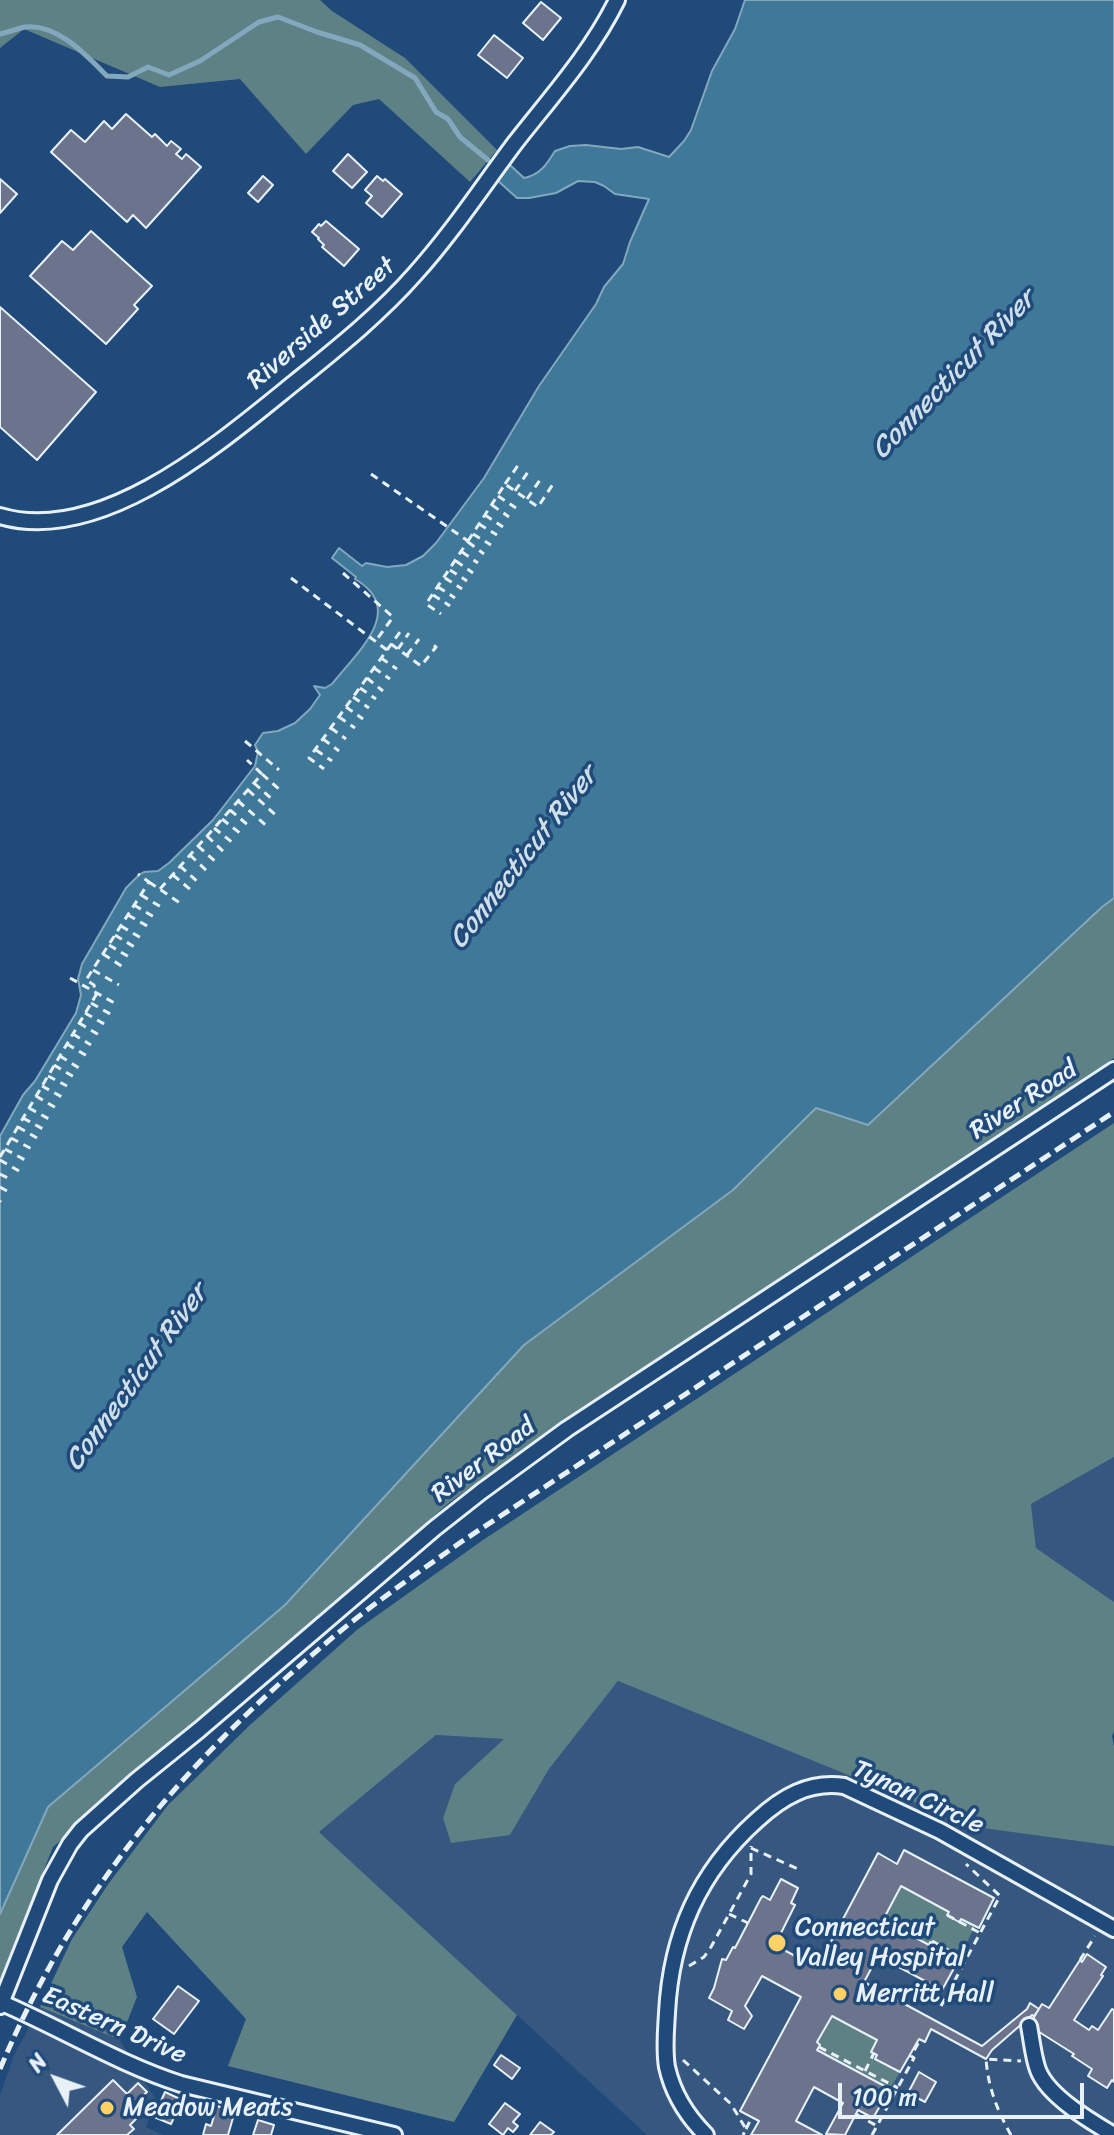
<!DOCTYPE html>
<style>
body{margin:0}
#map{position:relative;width:1114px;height:2135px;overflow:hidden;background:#1f4a7a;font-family:Sriracha,sans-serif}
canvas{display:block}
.north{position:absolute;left:16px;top:2039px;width:80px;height:80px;-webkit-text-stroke:6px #1f4a7a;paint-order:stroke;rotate:311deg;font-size:22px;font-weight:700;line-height:32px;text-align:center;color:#e8f1f8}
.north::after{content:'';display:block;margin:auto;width:28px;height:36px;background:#e8f1f8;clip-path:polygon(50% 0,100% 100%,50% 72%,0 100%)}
.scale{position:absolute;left:838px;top:2083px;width:246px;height:36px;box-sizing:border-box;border:4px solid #e8f1f8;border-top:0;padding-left:10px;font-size:24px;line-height:28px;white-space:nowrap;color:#e8f1f8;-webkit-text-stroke:6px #1f4a7a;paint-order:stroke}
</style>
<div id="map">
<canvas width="1114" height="2135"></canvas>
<div class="north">N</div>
<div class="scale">100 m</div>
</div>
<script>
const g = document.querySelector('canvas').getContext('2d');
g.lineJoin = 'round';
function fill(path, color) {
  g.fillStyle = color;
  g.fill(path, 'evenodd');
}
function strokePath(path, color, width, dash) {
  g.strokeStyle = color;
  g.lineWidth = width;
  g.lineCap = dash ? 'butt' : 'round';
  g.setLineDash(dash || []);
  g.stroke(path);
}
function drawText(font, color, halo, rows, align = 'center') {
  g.font = font + ' Sriracha,sans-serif';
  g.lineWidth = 7;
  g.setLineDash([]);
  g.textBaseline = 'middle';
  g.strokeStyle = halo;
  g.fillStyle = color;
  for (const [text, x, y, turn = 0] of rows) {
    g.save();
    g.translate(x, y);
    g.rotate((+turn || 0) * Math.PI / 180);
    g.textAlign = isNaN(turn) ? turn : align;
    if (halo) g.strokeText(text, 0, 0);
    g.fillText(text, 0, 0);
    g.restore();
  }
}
fill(new Path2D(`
 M1114,1457v145l-78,-54 -5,-44z
 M618,1681l357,146 139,19v289h-467l-328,-303 117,-97 69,4 -50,45 55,51 39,-66z
 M40,2007l80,33 36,60 -10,27 17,8h-163v-40l14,-40z`), '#36577f');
fill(new Path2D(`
 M0,0h320l12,11 73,47 92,92 -27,32 -91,-83 -26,6 -47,49 -66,-75 -80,8 -136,-58 -24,19z
 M1114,898v160l-526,346 -138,98 -397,345 -53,133v-66l48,-107 237,-202 239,-260 209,-155 83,-82z
 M1114,1123v334l-83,47 5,44 78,54v129l-2,5 2,10v100l-139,-19 -357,-146 -69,88 -39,66 -59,8 -8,-25 12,-34 49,-45 -68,-4 -117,97 198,183 -63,107 -226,-56 18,-47 -99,-107 -25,35 15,50 -17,43 -80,-33 32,-68 37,-56 59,-78 82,-80 108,-96 125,-89z
 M901,1886l48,26 10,10 2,-3 14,7 -17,35 -17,-10 1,-3 -11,-6 -2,3 -46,-25z
 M832,2016l45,24 -6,11 6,4 -1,4 24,13 -10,17 -73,-39 3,-5 -3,-3z`), '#5e8186');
const water = new Path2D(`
 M745,0h369v898l-12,9 -234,218 -52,-17 -83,82 -209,155 -239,260 -237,202 -48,107v-778l23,-41 12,-14 41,-68 5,-18 -3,-16 4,-15 44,-76 13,-13 5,-3 14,-1 11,-8 44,-43 42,-54 3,-14 -3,-7 8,-12 15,-2 17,-8 15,-14 10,-14 -6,-9 11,2 7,-4c24,-31 76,-74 23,-105l1,-2 -24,-19 7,-10 23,18 4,-3 21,4 19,-2 17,-9 13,-13 48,-65 55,-92 57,-82 8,-17 19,-23 7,-22 19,-43 -34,-5 -11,-8 -9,-4 -17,-1 -22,12 -27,5h-12l-20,-18 13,-15 14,13c16,-3 23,-14 31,-27l15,-5 16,-1 35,4 17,-2 31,10 15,-16 7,-11 21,-59 23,-42z`);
fill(water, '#3f7898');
strokePath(water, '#83a8be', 2);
strokePath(new Path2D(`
 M0,34c8,-2 17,-5 25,-7 32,-4 62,29 82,49l21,1 20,-10 21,8 31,-14 59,-39 19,-5 39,15 43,13 55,33 21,34 12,7 12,18 28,23`), '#83a8be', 5);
const building = new Path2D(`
 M541,2l20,16 -18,22 -20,-17z
 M494,35l29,23 -16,20 -29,-23z
 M126,114l26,23 3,-3 12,12 4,-5 10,8 -5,5 6,5 4,-5 15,13 -55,61 -13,-13 -6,7 -76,-70 20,-22 14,12 19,-21 8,8z
 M348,154l19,18 -15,16 -19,-17z
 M263,176l10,9 -15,17 -10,-9z
 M377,176l6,5 2,-2 17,15 -20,23 -16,-14 6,-7 -7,-6z
 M0,179l17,15 -17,19z
 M326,221l33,28 -15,17 -22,-19 2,-2 -6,-6 1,-1 -7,-6 7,-8 2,2z
 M91,231l61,55 -18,19 4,4 -32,35 -76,-68 32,-35 11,9z
 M0,307l96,85 -59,68 -37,-33z
 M904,1850l90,48 -15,30 -18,-9 -2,3 -12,-7 2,-3 -48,-26 -18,34 46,25 1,-3 12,6 -1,3 17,10 -16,29 -64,-34 -14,26 118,64 45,-37 3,-6 9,6 -5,7 -2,-1 -40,35 -6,9 -55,-30 -6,13 -6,-3 -19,33 -25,-13 2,-4 -6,-3 6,-12 -45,-24 -15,26 3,3 -3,5 73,39 -17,29 -15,-8 -13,25 -19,-1 17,-31 -29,-16 -18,34 26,14h-71l8,-14 -19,-10 61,-114 -39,-21 -17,30 7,10 -8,13 -16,-9 4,-9 -23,-13 5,-10 8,-29 4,1 7,-13 2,1 26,-50 2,-2 7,4 11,-21 17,9 -7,15 4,2 -20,40 42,23 61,-115 19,11z
 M1087,1954l19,13 -5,8 2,1 -29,44 15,10 3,-4 6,4 14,-21 2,1v72l-2,-2 -5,8 -19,-12 4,-7 -20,-13 2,-2 -38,-24 2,-4 -7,-4 11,-18 7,4 31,-48 2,2z
 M178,1986l21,15 -25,33 -21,-15z
 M501,2055l19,13 -8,11 -18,-14z
 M919,2072l17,10 -11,20 -17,-9z
 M113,2080l14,14 11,-11 9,9 -6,5 9,8 -20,20 4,4 -7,6h-70z
 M165,2092l17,8 -11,24 -17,-7z
 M505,2103l15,11 -7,8 5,4 -5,6 -5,-4 -5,7 -14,-11z
 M217,2106l18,5 -7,24h-25l3,-11 5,2z
 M258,2120l16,5 -3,10h-18z
 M540,2122l14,10 -3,3h-21z`);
fill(building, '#6b748c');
strokePath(building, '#e8f1f8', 2);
const minor = new Path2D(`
 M0,516c101,30 221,-74 294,-133 42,-34 85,-68 121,-109 37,-41 67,-87 100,-131 36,-46 76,-90 102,-143
 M2,2003c60,26 117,61 179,81l213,51
 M0,2006l50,-126 20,-36 11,-14 56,-50 62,-50 236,-202 47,-37 85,-62 547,-359
 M1029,2026c3,15 4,30 9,44 10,26 52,51 76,65
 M706,2135c-19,-19 -33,-41 -39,-68 -3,-18 -1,-36 0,-54 4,-78 32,-141 90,-193 25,-23 52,-39 87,-34l96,45 174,98`);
strokePath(minor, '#e8f1f8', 20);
strokePath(new Path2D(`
 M371,474l97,67 -42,63 15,10
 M505,484l14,-20
 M515,491l15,-22
 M498,496l18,12
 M527,499l15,-22
 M492,505l17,12
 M485,515l18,12
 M479,524l18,11
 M473,534l18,11
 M468,541l37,-57 33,23 15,-23
 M468,542l16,12
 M462,552l16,11
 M456,561l17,12
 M450,570l17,11
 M343,573l50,44 -18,25
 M291,578l96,72 -78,108 15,11
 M445,578l17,11
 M438,587l17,11
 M433,595l17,11
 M391,644l30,22 15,-19 -6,-4
 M398,649l11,-16
 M387,650l13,-18
 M407,655l12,-16
 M381,658l16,11
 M374,668l16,11
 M367,678l16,13
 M360,688l16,11
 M353,697l16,11
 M346,707l17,12
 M339,717l16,11
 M331,728l15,11
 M323,739l16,12
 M245,741l34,29
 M316,750l16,11
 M262,774l17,15
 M254,783l19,17
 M248,790l31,28
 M238,801l31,27
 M230,810l19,16
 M222,819l19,15
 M214,828l19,15
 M207,836l18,17
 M198,846l19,17
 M190,855l18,17
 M180,866l19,17
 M173,875l19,16
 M149,882l31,21
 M160,889l102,-115 -15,-14
 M141,895l20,12
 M134,905l20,12
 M128,915l21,12
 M121,926l20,12
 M115,935l21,13
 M109,945l20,12
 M103,954l20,13
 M93,970l26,15
 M70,978l48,27
 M91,1003l21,12
 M85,1013l21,12
 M79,1023l20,12
 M73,1034l18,11
 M67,1044l20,12
 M60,1056l19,12
 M54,1065l20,12
 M48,1076l19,10
 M42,1086l20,11
 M36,1096l20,12
 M29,1108l20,11
 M23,1118l20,11
 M18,1127l19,11
 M11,1138l21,11
 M5,1149l20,11
 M0,1157l96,-162 -2,-10 -8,-5 63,-98 -11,-8
 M0,1160l19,11
 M0,1174l12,6
 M0,1187l7,4
 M0,1201l1,1
 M751,1848l49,22
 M729,1914l19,9
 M947,1915l33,18
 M932,1941l34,19
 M1080,1960l15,-24
 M689,1966l15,-9 7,-10 40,-73v-28
 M941,2006l59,-110 -34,-32
 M819,2047l79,41
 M683,2060l48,44 15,25 -3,6
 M865,2071l9,-18
 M856,2114l21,12
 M746,2129l6,-12
 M872,2135l42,-77 -3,-2 9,-16
 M1011,2135c-14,-25 -23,-48 -25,-76l35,2`), '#e8f1f8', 3, [8, 6]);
strokePath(minor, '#1f4a7a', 14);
strokePath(new Path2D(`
 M0,2069c74,-176 180,-303 325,-425 43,-37 90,-69 136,-102l653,-430`), '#e8f1f8', 5, [12, 6]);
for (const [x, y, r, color] of [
 [777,1943,10,"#ffd166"],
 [840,1994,8,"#ffd166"],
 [107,2108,8,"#ffd166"]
]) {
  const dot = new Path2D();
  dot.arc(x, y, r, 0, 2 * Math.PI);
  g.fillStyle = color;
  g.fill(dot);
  strokePath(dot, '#1f4a7a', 3);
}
drawText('26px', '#e8f1f8', '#1f4a7a', [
 ["Riverside Street",322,324,-41],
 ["River Road",1024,1101,-33],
 ["River Road",484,1461,-37],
 ["Tynan Circle",918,1798,25],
 ["Eastern Drive",114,2026,24]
]);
drawText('26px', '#e8f1f8', '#1f4a7a', [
 ["Connecticut",795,1928],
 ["Valley Hospital",795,1958],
 ["Merritt Hall",856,1994],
 ["Meadow Meats",123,2108]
], 'left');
drawText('italic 28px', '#cfdfea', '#1f4a7a', [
 ["Connecticut River",954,375,-46],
 ["Connecticut River",524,858,-52],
 ["Connecticut River",137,1378,-54]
]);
</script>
